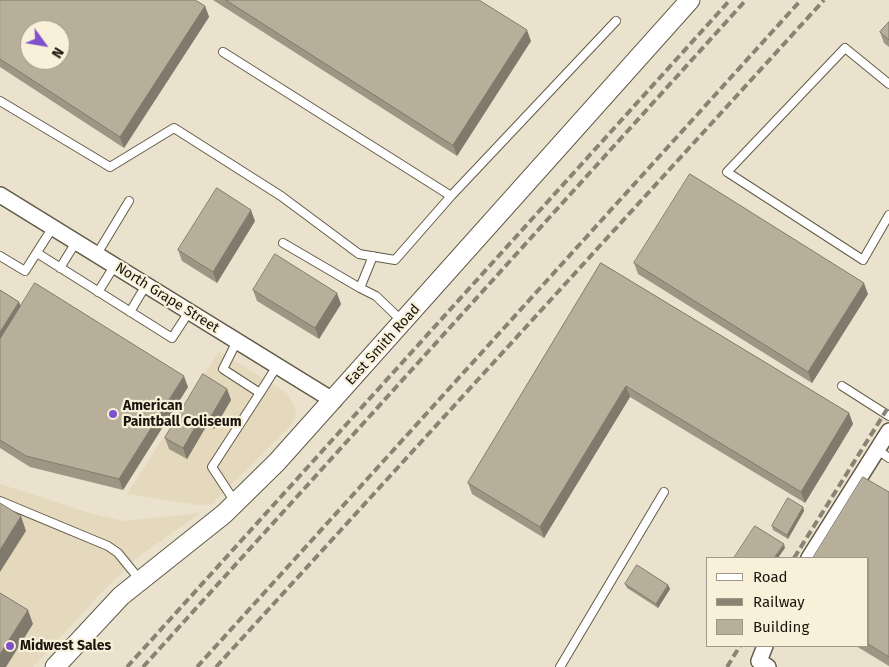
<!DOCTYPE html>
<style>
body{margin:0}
#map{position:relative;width:889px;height:667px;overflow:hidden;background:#ebe2cd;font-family:"Fira Sans",sans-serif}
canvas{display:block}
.legend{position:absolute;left:706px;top:557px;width:162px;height:90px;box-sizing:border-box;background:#f9f0da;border:1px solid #9f9888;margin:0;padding:6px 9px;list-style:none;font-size:15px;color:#18150d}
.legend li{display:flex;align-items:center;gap:10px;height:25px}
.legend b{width:25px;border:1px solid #9f9888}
.north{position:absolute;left:20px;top:20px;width:50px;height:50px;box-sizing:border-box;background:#f9f0da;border:1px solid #9f9888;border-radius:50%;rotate:122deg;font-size:14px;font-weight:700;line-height:20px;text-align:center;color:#18150d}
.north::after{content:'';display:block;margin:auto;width:18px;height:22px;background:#7f52cb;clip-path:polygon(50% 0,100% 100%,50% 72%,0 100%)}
</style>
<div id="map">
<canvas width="889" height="667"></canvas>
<ul class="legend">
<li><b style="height:6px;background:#fff"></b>Road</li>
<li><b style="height:6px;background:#898374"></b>Railway</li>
<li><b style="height:14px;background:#b8af9b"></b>Building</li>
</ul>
<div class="north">N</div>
</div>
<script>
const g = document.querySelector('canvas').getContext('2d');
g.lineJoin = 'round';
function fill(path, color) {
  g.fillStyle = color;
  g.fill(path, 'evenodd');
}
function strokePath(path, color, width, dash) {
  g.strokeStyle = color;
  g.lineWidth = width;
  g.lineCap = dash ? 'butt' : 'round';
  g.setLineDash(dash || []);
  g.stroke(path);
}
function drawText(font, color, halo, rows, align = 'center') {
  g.font = font + ' "Fira Sans",sans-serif';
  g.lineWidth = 4.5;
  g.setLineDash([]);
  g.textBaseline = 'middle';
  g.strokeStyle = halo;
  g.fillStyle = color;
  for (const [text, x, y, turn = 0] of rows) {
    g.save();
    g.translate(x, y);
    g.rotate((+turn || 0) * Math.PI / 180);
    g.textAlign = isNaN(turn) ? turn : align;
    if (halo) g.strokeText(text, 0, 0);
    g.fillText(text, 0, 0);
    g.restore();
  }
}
fill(new Path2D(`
 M219,351l69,43 7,14 1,7 -4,9 -80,80 -14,1 -71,-11z
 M0,484l93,30 32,7 76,-8 -62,43 -39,38 -67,73h-33z`), '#e5d9bd');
const service = new Path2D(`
 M889,84l-44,-36 -118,124 136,88 26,-45
 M0,101l110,66 64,-39 107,68 78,58 36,6 56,-64 -228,-144
 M451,196l165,-175
 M283,243l77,45
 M37,253l135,85 17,-26
 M97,254l32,-53
 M0,256l25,15 28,-44
 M373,256l-13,32 16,8 27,26
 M60,268l16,-26
 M98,292l17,-27
 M130,312l16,-27
 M237,341l-14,28 37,24 17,-27
 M842,386l47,30
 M878,450l11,8
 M0,501l108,45 10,7 22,27
 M235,502l-23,-35 48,-74
 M560,667l104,-175`);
const minor = new Path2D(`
 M0,195l334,206
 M809,558l80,-127
 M765,646l-6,15 9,6`);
const tertiary = new Path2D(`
 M55,667l66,-71 103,-82 53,-52 413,-462`);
strokePath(service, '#635b49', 10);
strokePath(minor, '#635b49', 18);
strokePath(tertiary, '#635b49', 21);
strokePath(service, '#fff', 8);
strokePath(minor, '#fff', 15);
strokePath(tertiary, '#fff', 19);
strokePath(new Path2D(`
 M794,558l95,-152
 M127,667l603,-667
 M143,667l603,-667
 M197,667l604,-667
 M216,667l608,-667
 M727,667l13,-21`), '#898374', 4, [8, 4]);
fill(new Path2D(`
 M0,0l205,6 4,11 -85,131 -124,-81z
 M213,0h266l52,41 -74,115z
 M889,22v25l-5,-4 -4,-11z
 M255,221l-38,62 -35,-22 -4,-11z
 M601,263l248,150 4,11 -48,79 -175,-106 -86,141 -72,-44 -4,-11z
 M634,263l234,31 -56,89 -174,-109z
 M0,290l19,12 1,4 168,81 -65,103 -93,-23 -30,-19z
 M253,290l88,14 -22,35 -62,-38z
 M227,389l4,11 -17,29 -7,-4 -20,34 -18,-10 -4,-11z
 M889,492v174l-33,-20h12v-88z
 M803,507l1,4 -16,28 -15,-9 -1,-4z
 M625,584l43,1 2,4 -12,19 -31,-20z`), '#9e9685');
fill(new Path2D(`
 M205,6l4,11 -85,131 -4,-11z
 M527,30l4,11 -74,115 -4,-11z
 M251,210l4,11 -38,62 -4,-11z
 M864,283l4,11 -56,89 -4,-11z
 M337,293l4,11 -22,35 -4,-11z
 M19,302l4,11 -23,36v-17z
 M184,376l4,11 -65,103 -4,-11z
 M626,386l4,11 -86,141 -4,-11z
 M227,389l4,11 -17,29 -4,-11z
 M849,413l4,11 -48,79 -4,-11z
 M203,414l4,11 -20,34 -4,-11z
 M803,507l1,4 -16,28 -1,-4z
 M21,516l5,15 -26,41v-22z
 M784,544l1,4 -7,10h-4z
 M668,585l2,4 -12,19 -2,-4z
 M28,610l5,14 -27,43h-6v-13z`), '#817a6c');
const building = new Path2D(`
 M0,0h195l10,6 -85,131 -120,-78zM30,30h30v30h-30z
 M226,0h253l48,30 -74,115z
 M889,22v18l-9,-8z
 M690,174l174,109 -56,89 -174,-109z
 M217,188l34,22 -38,62 -35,-22z
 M275,254l62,39 -22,35 -62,-38z
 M601,263l248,150 -48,79 -175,-106 -86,141 -72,-44z
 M35,283l149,93 -65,103 -93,-23 -26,-16v-101z
 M0,290l19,12 -19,30z
 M203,374l24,15 -17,29 -7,-4 -20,34 -18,-10z
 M863,477l26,15v165l-21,-13v-86h-55z
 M788,498l15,9 -16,28 -15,-9z
 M0,503l21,13 -21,34z
 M755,526l29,18 -10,14h-40z
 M637,565l31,20 -12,19 -31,-20z
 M0,593l28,17 -28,44z`);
fill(building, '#b8af9b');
strokePath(building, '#817a6c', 1);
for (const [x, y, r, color] of [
 [113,414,5,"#7f52cb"],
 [10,646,5,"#7f52cb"]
]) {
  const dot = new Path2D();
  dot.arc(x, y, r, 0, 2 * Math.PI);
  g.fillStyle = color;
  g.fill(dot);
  strokePath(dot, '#f9f0da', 2);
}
drawText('14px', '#18150d', '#f9f0da', [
 ["North Grape Street",167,298,32],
 ["East Smith Road",383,345,-48]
]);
drawText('bold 14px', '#18150d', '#f9f0da', [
 ["American",123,406],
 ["Paintball Coliseum",123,422],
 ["Midwest Sales",20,646]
], 'left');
</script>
